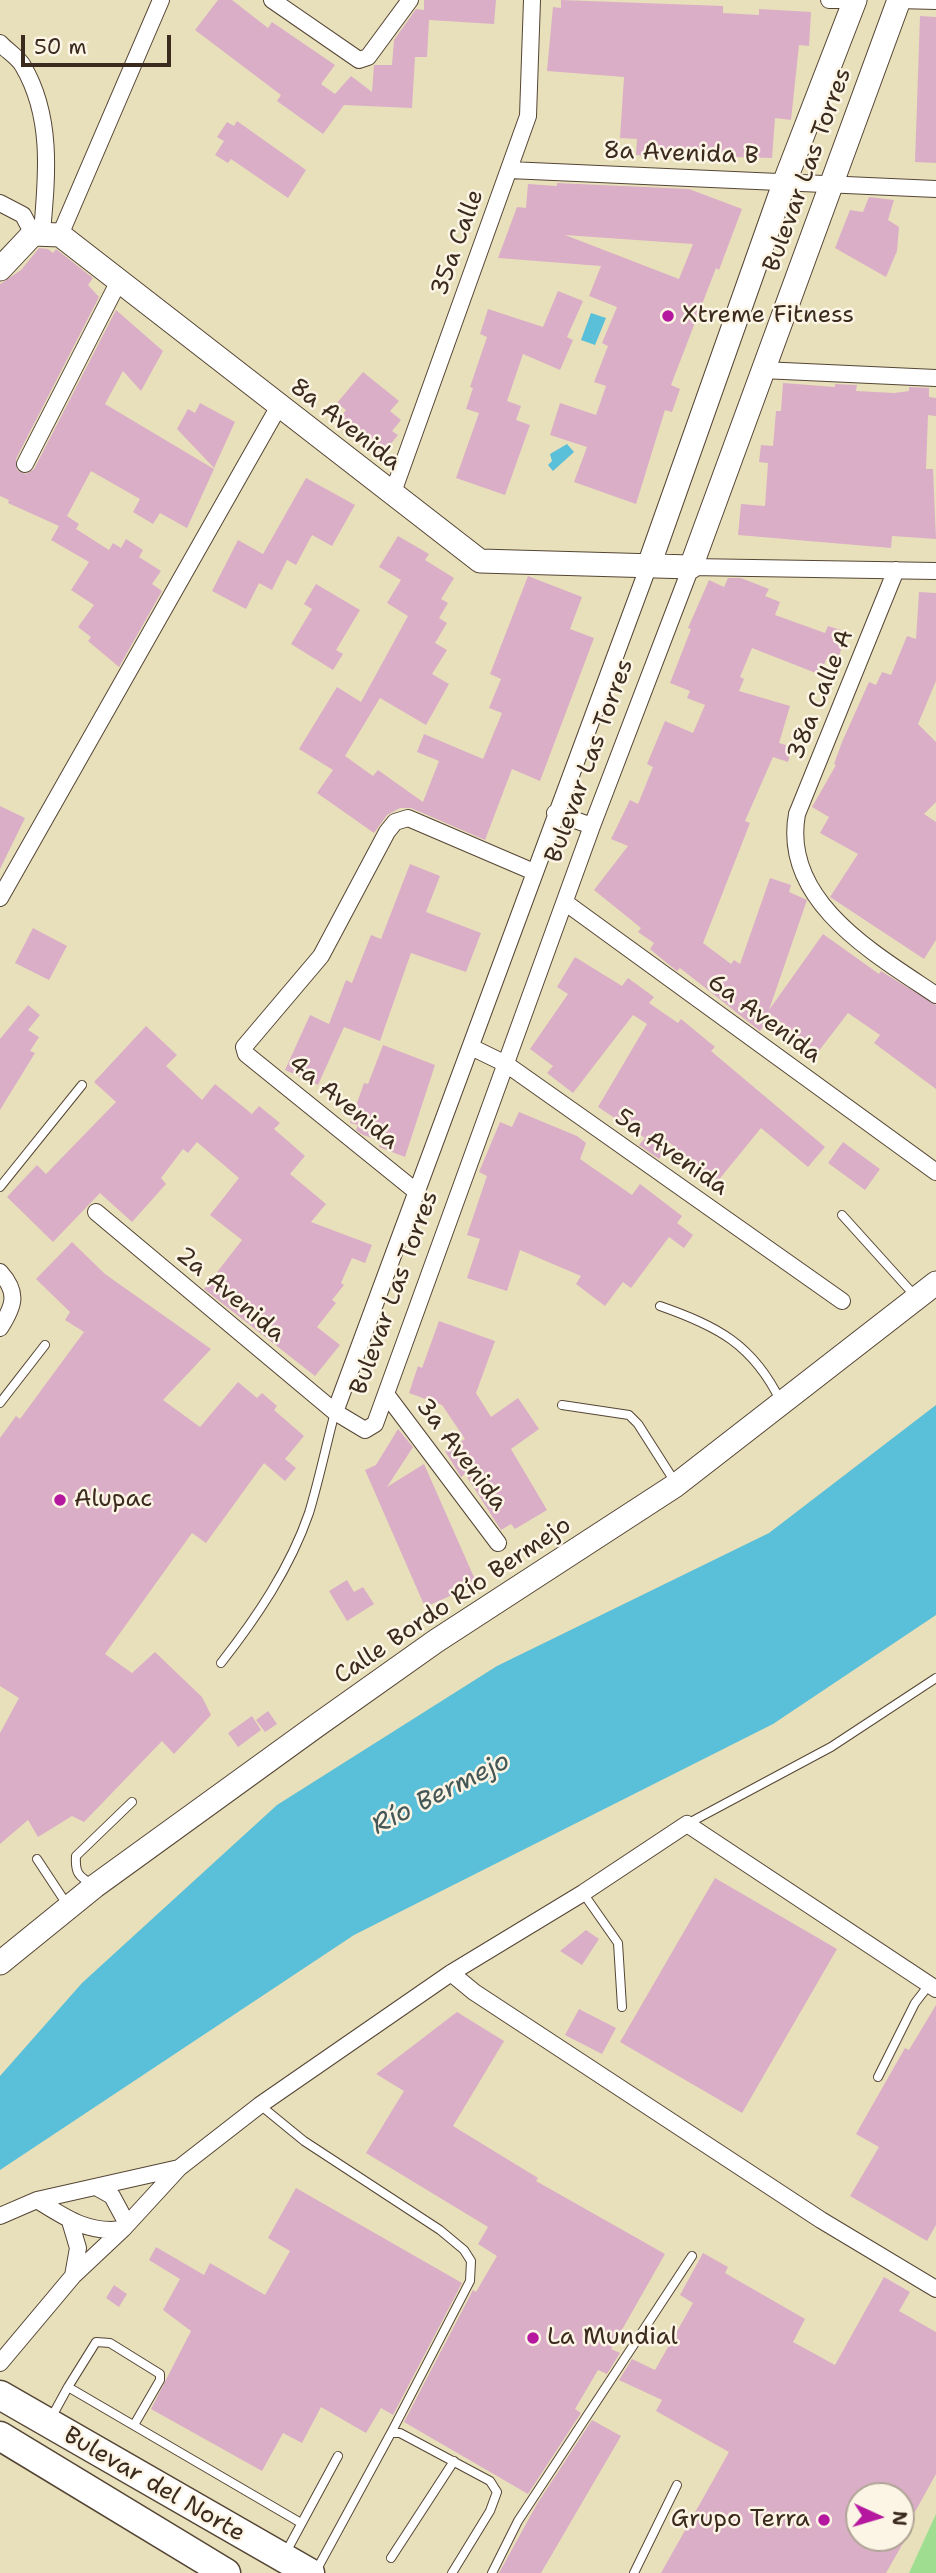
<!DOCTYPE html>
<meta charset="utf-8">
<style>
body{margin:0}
#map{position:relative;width:936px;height:2573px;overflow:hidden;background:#e8e0ba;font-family:"Shantell Sans",sans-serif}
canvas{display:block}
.north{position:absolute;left:845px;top:2482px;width:70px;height:70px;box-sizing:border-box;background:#fcf5e5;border:2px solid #afa495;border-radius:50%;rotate:94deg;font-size:19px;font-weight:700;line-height:28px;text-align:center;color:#3b2a1e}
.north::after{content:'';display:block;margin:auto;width:24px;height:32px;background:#b5179e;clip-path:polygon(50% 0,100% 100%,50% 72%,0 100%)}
.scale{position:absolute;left:21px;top:35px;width:150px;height:32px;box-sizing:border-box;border:4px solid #3b2a1e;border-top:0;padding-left:9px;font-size:21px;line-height:24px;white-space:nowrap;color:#3b2a1e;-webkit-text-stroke:5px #fcf5e5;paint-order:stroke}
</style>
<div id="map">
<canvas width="936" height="2573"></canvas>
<div class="north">N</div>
<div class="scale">50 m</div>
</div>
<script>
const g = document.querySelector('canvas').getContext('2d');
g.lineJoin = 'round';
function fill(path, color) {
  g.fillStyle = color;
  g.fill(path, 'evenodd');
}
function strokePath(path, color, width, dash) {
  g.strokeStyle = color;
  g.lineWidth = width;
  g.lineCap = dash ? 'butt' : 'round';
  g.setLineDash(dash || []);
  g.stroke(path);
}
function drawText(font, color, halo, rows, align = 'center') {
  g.font = font + ' "Shantell Sans",sans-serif';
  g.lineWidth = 5;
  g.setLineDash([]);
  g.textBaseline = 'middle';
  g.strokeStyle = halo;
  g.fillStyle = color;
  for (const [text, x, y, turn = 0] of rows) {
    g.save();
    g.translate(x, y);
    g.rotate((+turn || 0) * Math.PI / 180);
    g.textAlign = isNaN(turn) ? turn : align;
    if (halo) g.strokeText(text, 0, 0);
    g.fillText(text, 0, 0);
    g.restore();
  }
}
fill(new Path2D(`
 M936,2514v59h-27z`), '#9fdd91');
fill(new Path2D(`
 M591,313l15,5 -11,27 -14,-5z
 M567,444l7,8 -21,19 -5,-6 4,-4 -2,-7z
 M936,1405v210l-163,109 -419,211 -354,235v-94l82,-93 195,-178 220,-139 272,-133z`), '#5abfd8');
fill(new Path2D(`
 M218,0h14l36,28 4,-6 63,43 -14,19 14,10 16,-18 21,16 2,-27h18l2,-25 22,-31 8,1v-10h72l-2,24 -65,-4 -2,37h-12l-3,51 -68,-3 -21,29 -46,-33 4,-6 -86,-65z
 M561,0l162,6v7l36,2v-6l52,3 -2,34 -10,-1 -8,75 -16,-2 -3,40 -76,-2v3l-60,-4 1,-16 -17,-1 4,-61 -77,-6 6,-64 8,1z
 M920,16l16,1v146l-21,-1z
 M237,121l69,49 -18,28 -57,-39 -3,4 -13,-8 9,-14 -7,-4 10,-15 7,4z
 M557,183l132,6 53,20 -23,61 -3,-2 -45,117 9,4 -8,23 -7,-2 -29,94 -62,-22 13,-35 -37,-12 10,-32 36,12 10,-29 -12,-4 14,-36 -6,-3 15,-36 -28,-11 12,-30 -103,-8 19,-51 9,1 2,-24 29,2zM565,235l128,9 -14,35z
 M869,197l25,3 -6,20 11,7 -2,24 -11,26 -51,-29 15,-38 13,2z
 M39,248l9,1 5,4 3,-4 37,29 -5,7 11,12 -83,162 1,11 9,4 8,-5 82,-159 47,41 -22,40 -18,-20 -18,33 109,65 -27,59 -27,-15 -7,11 -20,-12 7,-13 -49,-28 -24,45 12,8 -3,5 33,21 4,-7 8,5 5,-9 17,11 -4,7 22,14 -9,13 10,7 -43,76 -31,-26 3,-4 -13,-10 16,-22 -23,-15 18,-28 -38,-22 8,-14 -51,-23 1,-3 -9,-4v-212l21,-14z
 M558,291l25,10 -16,36 6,3 -13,30 -37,-16 -16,47 14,5 -5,14 14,5 -25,70 -49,-17 23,-65 -13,-4 7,-21 -3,-1 17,-50 -7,-3 8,-25 55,18z
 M363,372l36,29 -9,10 11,9 -9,11 6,4 -17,21 -44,-35 9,-11 -9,-7z
 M783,383l52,4v-3l22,1 -1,6 38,2 15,-2v-4l20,1v9l7,1v18l-8,-1 -2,54h7l3,70 -44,-3 -1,12 -153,-13 3,-31 24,2 3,-43 -9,-1 2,-17 12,1 3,-35h5z
 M200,403l35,19 -21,46 -37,-39 11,-20 7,4z
 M306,478l49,27 -23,41 -20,-11 -16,30 -9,-5 -15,30 -13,-7 -13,26 -34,-18 26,-51 25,14z
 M398,536l31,18 -4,6 29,18 -13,21 7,4 -9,15 8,5 -12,20 12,7 -15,24 17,10 -23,41 -46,-27 -35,58 28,20 5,-6 45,32 16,-41 -22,-9 7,-18 59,25 19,-46 -13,-5 12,-29 -11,-5 38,-98 54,21 -12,32 24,9 -54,143 -28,-12 -27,71 -74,-32h-11l-13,7 -13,18 -57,-40 16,-23 -34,-21 38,-62 24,15 47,-86 -21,-13 14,-23 -22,-13z
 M728,578h13l28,11 -4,7 15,6 -5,13 50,18 3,-7 19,6 -10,30 -11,-3 -5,16 -69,-27 -12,29 4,2 -5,12 51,15 -11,37 13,4 -4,15 -15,-5 -28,64 5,2 -47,120 28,21 3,-4 6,4 30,-86 21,7 -2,7 18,8 -38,110 54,-76 56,40 2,-3 55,34v84l-62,-46 6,-8 -32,-22 -30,39 -46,-37 -12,16 -80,-63 -3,3 -15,-12 -12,-10 4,-6 -16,-11 3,-4 -47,-38 34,-44 -17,-7 19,-39 8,4 15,-37 -6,-3 18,-43 28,12 12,-28 -18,-7 3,-7 -20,-8 21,-54 -3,-1 21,-48 15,7z
 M316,584l44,26 -24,40 7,4 -10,16 -42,-26 21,-35 -8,-5z
 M919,592l17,1v88l-18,43 18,18v60l-12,12 12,8v118l-12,19 -94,-62 28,-43 -38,-21 9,-16 -17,-10 24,-42 -2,-1 8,-22 27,-60 7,3 6,-13 9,3 16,-39 9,3z
 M0,806l25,12 -25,51z
 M410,864l30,12 -14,36 55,21 -15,39 -55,-19 -31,88 -36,-14 -26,58 -33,-15 25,-55 19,9 17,-44 6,3 19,-48 10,4z
 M33,928l34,18 -18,34 -34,-17z
 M575,957l47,29 6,-8 26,19 -5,6 29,20 3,-4 34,28 -4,4 114,96 -17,20 -47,-39 -44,54 -47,-39 -11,16 -20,-14 6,-7 -47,-31 49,-83 -14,-9 -60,78 -26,-20 6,-7 -23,-17 38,-55 -11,-7z
 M28,1005l12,10 -12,15 11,7 -9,14 5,2 -35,57v-71z
 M146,1026l31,29 -11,11 36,34 13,-16 37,30 7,-8 21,17 -6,6 31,27 -15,18 36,30 -15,18 61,23 -7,18 -13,-5 -11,25 3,2 -12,15 4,3 -19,24 23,18 -25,31 -111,-87 38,-49 -32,-25 29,-37 -42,-36 -9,11 -5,-4 -22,29 5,6 -34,38 -32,-29 -47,49 -46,-45 30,-32 9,9 70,-72 -22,-20z
 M383,1045l52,20 -30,92 -26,-10 2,-6 -18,-6 -7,-5 2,-5 -8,-2 14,-40 4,1z
 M519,1112l58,24 9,7 -6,16 52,36 8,-11 42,32 -5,7 16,12 -9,13 -15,-11 -38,51 -8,-6 -18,24 -29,-22 5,-8 -61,-26 -13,41 -40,-13 13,-39 -13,-4 20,-59 -8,-4 21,-50 12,5z
 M843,1142l37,27 -15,21 -37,-27z
 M72,1242l33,32 106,75 -48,51 37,27 38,-45 19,16 5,-5 15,13 -3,4 30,26 -19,23 11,9 -11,13 -21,-18 -58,80 -14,-10 -87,121 27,19 23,-21 47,45 9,18 -37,39 -12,-13 -78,81 -12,-6 -34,21 -10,-17 -28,24v-111l19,-35 -19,-12v-248l16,-22 4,3 64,-87 -19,-12 5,-8 -34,-33z
 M439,1321l56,20 -19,52 15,24 27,-19 21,31 -28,20 36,61 -32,19 -4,-5 -10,6 -36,-56 -4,3 -16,-26 20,-12 -23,-34 -33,-12 9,-27 4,2z
 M398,1429l15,18 -26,40 37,-23 53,120 -52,23 -60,-137 11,-5z
 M347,1580l7,12 9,-5 11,17 -27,17 -18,-30z
 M268,1711l9,13 -12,8 -9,-12z
 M252,1716l9,14 -23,17 -10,-14z
 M715,1878l122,71 -95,164 -122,-71z
 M586,1930l13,9 -17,26 -22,-14z
 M936,2005v220l-9,16 -77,-45 29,-49 -23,-13 49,-86 4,2z
 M579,2009l37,19 -14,26 -37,-19z
 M457,2012l47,29 -51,85 85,52 -2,3 129,73 -54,95 9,4 -13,21 -9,-4 -23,39 6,4 -53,81 -124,-72 69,-132 3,2 21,-36 -19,-12 10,-17 -122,-74 38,-62 -28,-17z
 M296,2188l166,95 -69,132 -12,-7 -15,25 -45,-26 -19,36 -19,-10 -21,38 -111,-62 40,-78 -28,-21 17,-31 -31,-19 7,-13 48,28 6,-12 55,32 25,-44 -22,-13z
 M703,2253l25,14 -3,6 80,46 -12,23 42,23 49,-88 26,15 -11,19 37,21v142l-35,63v-41h-42v42h47l-20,35h-225l68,-121 -73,-41 6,-11 -43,-20 13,-21 23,11 38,-67 -13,-8z
 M114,2285l13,9 -8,13 -13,-9z
 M592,2420l29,16 -80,137h-42l38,-69z`), '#daaec7');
const lane = new Path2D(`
 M0,1187l82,-102
 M842,1215l74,82
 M660,1306c57,20 93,38 121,96
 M0,1403l45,-58
 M562,1405l67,10 9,9 37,58
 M221,1663c36,-46 69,-95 88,-150 10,-33 17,-67 26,-101
 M687,1824l144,-77 105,-69
 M37,1859l31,47
 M93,1884c-15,-7 -18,-12 -17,-28l56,-54
 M583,1893l35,50 4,64
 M878,2077l37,-74 14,-18
 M260,2105l44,36 136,89 24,20 7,11 -1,20 -79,152
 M50,2420l18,-33
 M134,2425l26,-45v-6l-50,-31 -14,-1 -28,45 233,136
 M285,2554l53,-98
 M391,2558l63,-97
 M316,2571l75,-138h9l90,48 7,11 -7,19 -38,62
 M492,2573l26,-52 174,-265
 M634,2573l43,-88`);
const street = new Path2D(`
 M272,0l87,60 9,-3 42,-57
 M829,0h26
 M898,0l38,1
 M0,43c7,8 18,14 23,23 30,51 24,110 19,166
 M509,170l427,19
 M0,203l23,12 10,19
 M60,235l101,-235
 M762,370l174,8
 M25,464l95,-185
 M392,495l136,-379 4,-116
 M896,570l-99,244c-16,87 78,140 139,181
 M555,813l37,13
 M0,898l279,-492
 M566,903l370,269
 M471,1047l35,17 336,237
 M418,1193l-172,-139 -2,-7 77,-91 66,-124 8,-10 13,-4 126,54
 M96,1212l239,200 30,18 10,-6 217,-598 99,-259 245,4
 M0,1272c19,21 14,34 0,56
 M386,1394l112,149
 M335,1412l314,-847
 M451,1973l23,19 347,228 115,69
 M96,2187l16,9 14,26
 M37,2200c29,18 51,34 86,29
 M0,2216l37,-16 142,-32
 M70,2221l8,27 -5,28
 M0,2363l73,-87 50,-47 56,-61 81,-63 191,-132 132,-80 104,-69 249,165`);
const secondary = new Path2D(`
 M0,269l33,-35 27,1 420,326 211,6 208,-567
 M649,565l136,-384 70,-181
 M0,1963l95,-77 221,-160 120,-85 240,-156 260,-202`);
const highway = new Path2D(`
 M0,2395l310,178
 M0,2436l226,137`);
strokePath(lane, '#554535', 10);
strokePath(street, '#554535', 18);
strokePath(secondary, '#554535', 25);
strokePath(highway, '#554535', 31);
strokePath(lane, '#fff', 8);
strokePath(street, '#fff', 16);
strokePath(secondary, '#fff', 23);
strokePath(highway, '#fff', 28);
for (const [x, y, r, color] of [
 [668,316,7,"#b5179e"],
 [60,1500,7,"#b5179e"],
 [533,2338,7,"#b5179e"],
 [824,2520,7,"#b5179e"]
]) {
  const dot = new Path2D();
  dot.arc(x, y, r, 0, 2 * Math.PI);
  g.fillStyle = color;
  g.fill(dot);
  strokePath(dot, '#fcf5e5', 2.5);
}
drawText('24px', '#3b2a1e', '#fcf5e5', [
 ["8a Avenida B",681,154,2],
 ["Bulevar Las Torres",808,170,-70],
 ["35a Calle",458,243,-70],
 ["8a Avenida",345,425,38],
 ["38a Calle A",821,695,-68],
 ["Bulevar Las Torres",590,761,-70],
 ["6a Avenida",764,1019,36],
 ["4a Avenida",343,1103,39],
 ["5a Avenida",671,1153,35],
 ["Bulevar Las Torres",395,1293,-70],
 ["2a Avenida",230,1295,40],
 ["3a Avenida",461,1455,53],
 ["Calle Bordo Río Bermejo",453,1601,-34],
 ["Bulevar del Norte",154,2485,30]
]);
drawText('24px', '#3b2a1e', '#fcf5e5', [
 ["Xtreme Fitness",682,316],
 ["Alupac",74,1500],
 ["La Mundial",547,2338],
 ["Grupo Terra",810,2520,"right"]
], 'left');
drawText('italic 26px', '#445756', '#fcf5e5', [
 ["Río Bermejo",441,1794,-27]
]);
</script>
